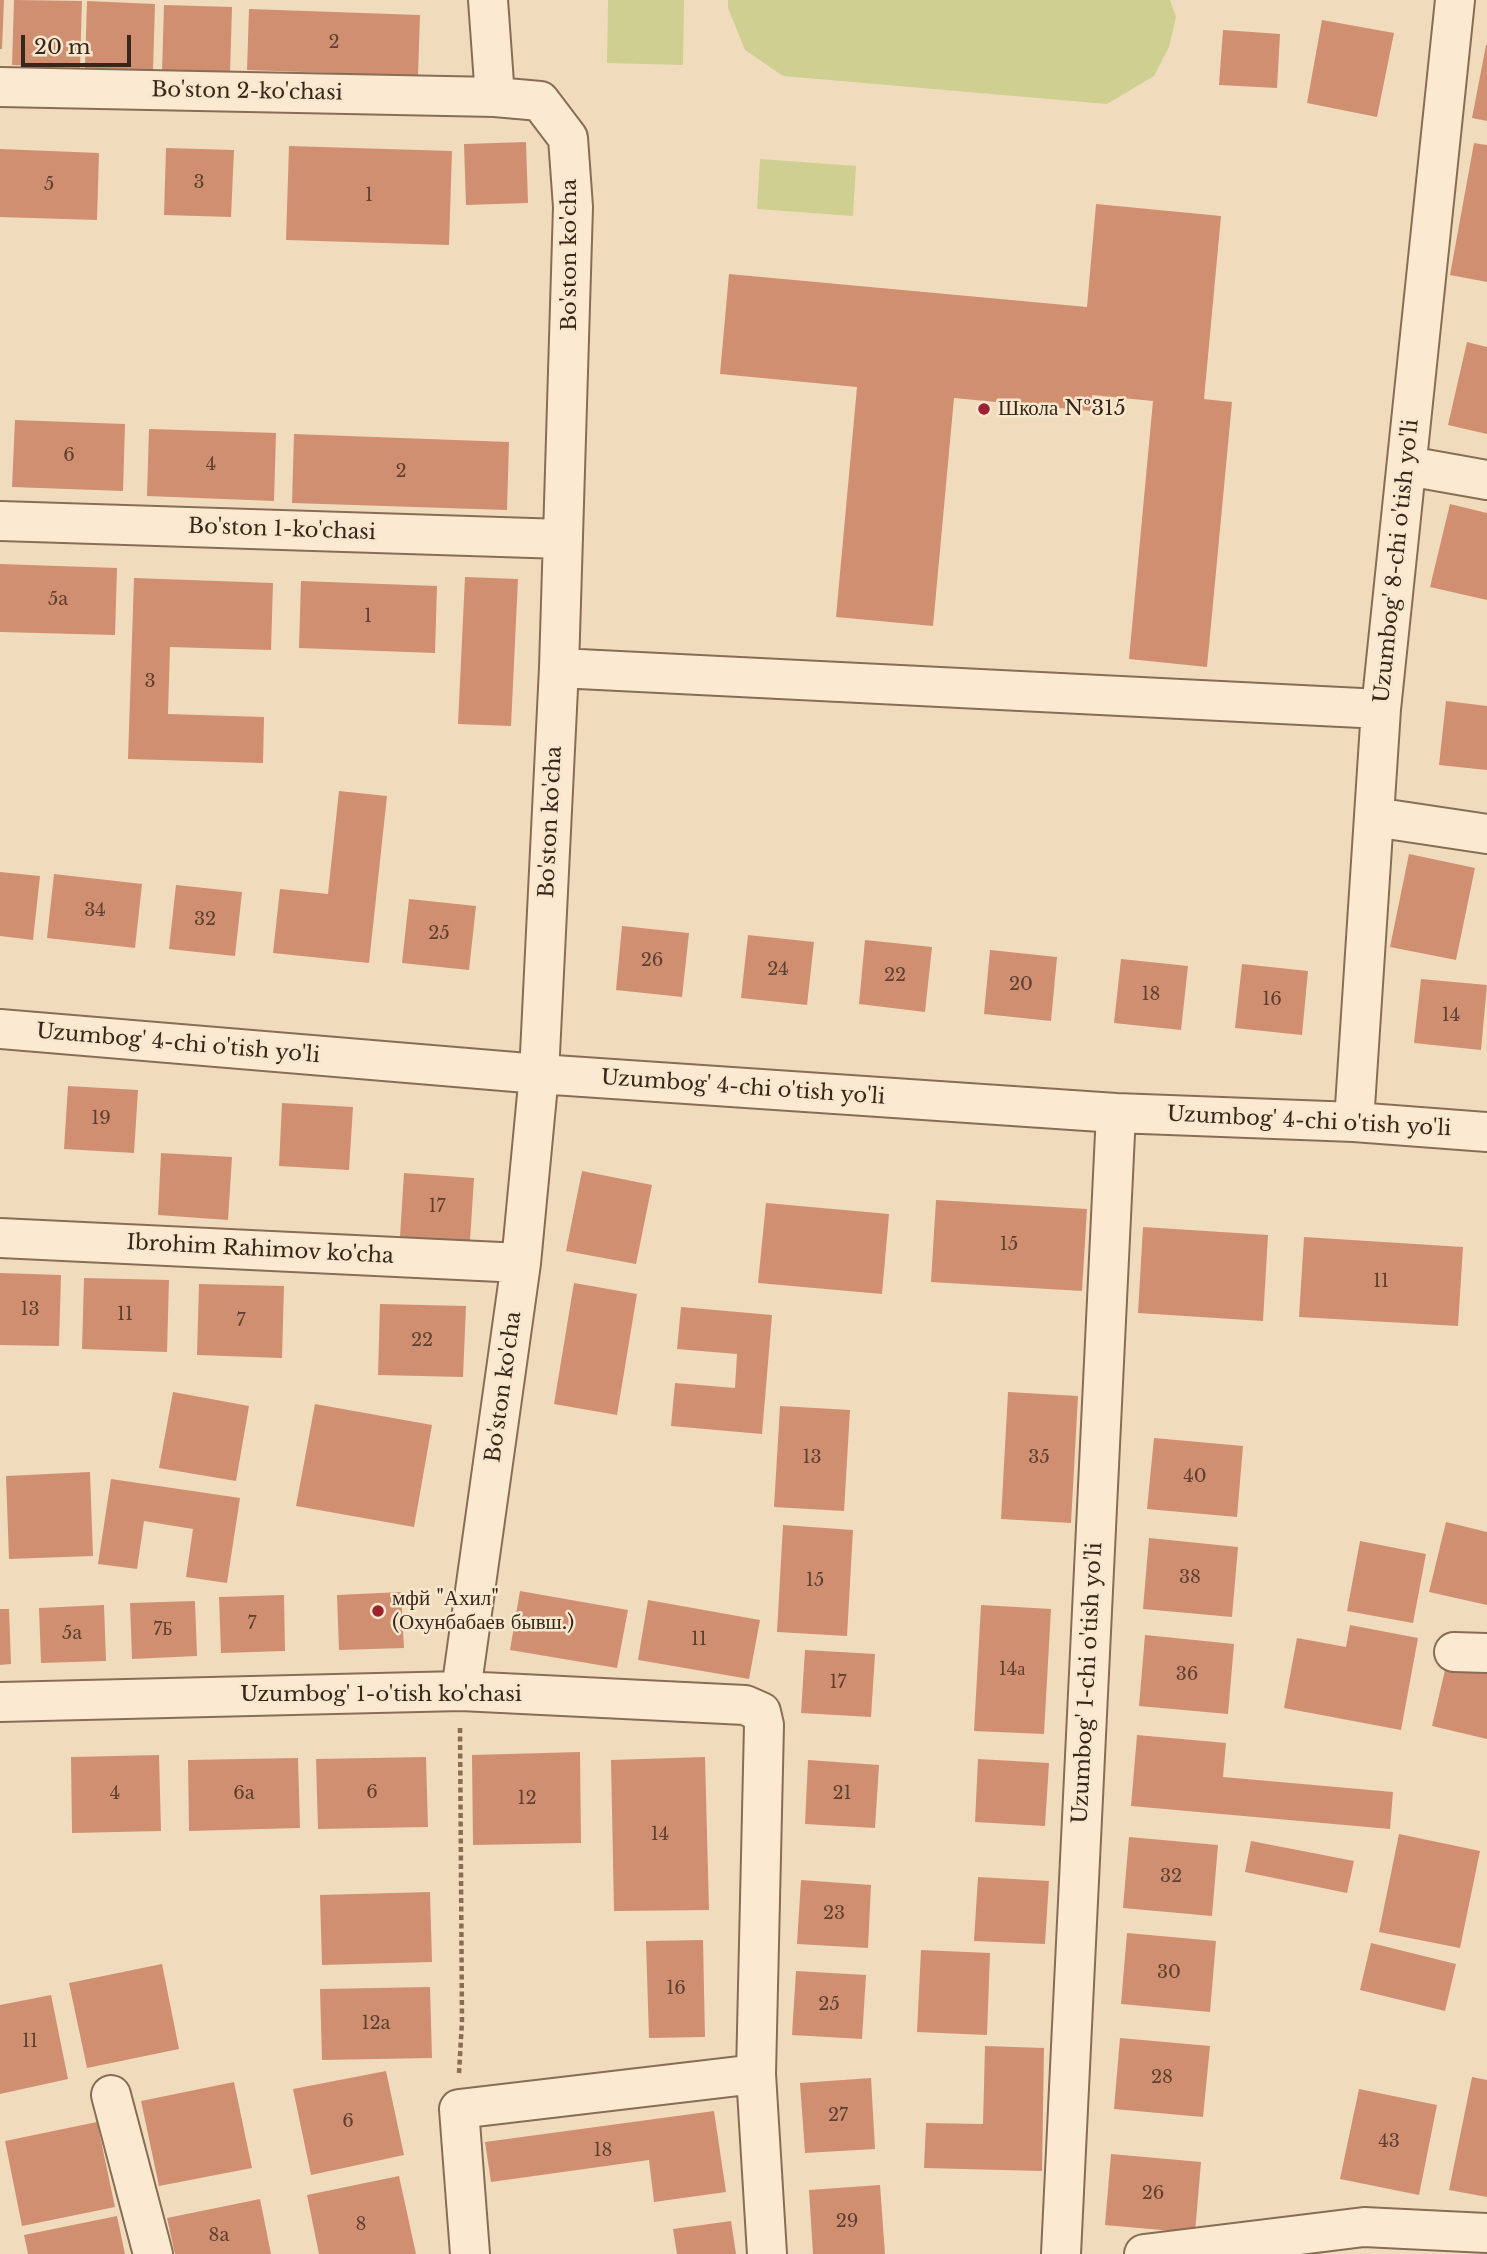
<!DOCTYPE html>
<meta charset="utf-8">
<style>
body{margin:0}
#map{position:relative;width:1487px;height:2254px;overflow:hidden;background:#f0dcbd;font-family:"Libre Baskerville",serif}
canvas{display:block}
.scale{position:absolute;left:21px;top:35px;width:110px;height:32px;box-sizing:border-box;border:4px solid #38261b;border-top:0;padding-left:9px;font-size:21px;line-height:24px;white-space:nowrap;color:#38261b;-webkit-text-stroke:5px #f7e7cd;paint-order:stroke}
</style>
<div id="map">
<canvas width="1487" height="2254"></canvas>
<div class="scale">20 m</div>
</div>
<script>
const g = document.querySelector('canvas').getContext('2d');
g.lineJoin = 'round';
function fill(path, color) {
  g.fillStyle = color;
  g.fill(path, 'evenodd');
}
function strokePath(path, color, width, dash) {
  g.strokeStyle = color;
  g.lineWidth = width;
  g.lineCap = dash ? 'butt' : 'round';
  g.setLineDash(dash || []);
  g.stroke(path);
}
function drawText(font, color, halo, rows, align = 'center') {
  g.font = font + ' "Libre Baskerville",serif';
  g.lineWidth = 5;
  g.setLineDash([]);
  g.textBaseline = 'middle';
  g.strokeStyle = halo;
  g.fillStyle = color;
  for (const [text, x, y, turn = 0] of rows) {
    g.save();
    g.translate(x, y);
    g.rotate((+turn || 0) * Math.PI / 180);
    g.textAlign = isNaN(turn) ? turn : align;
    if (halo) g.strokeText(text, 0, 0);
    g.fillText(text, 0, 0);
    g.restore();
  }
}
fill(new Path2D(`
 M608,0h76l-1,65 -76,-2z
 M728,0h442l6,17 -7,30 -15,29 -47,28 -324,-28 -38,-26 -17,-42z
 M760,159l96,7 -3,50 -96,-7z`), '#cecf91');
fill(new Path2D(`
 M0,0h4l-2,49h-2z
 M14,0l68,1 -2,67 -68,-3z
 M87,1l68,3 -2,67 -68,-3z
 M164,5l68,2 -2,67 -68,-2z
 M249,9l171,6 -2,61 -171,-6z
 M1322,20l72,13 -17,84 -70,-14z
 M1223,30l57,4 -3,54 -58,-3z
 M1486,45h1v76l-15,-3z
 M526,142l2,61 -62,2 -2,-61z
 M1474,143l13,2v137l-37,-7z
 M289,146l163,5 -3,94 -163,-5z
 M166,148l68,2 -3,67 -67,-2z
 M0,149l99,4 -2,67 -97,-3z
 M1096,204l125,12 -17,183 28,3 -25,265 -78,-8 24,-258 -61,-6 -1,16 -137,-13 -21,228 -97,-9 21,-230 -137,-13 9,-100 358,33z
 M1467,342l20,5v87l-39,-9z
 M15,420l110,4 -2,67 -111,-4z
 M149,429l127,4 -2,68 -127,-5z
 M294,434l215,8 -2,68 -215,-7z
 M1450,504l37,9v87l-57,-13z
 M0,564l117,4 -2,67 -115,-3z
 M465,577l53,2 -7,147 -53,-2z
 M134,578l139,5 -2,67 -101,-3 -2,67 96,3 -1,46 -135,-4z
 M301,581l136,5 -2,67 -136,-5z
 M1446,701l41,5v64l-48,-5z
 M339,791l48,5 -18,167 -96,-10 7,-64 48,5z
 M1409,854l66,14 -19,92 -66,-13z
 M0,872l40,4 -7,64 -33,-4z
 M54,874l88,10 -7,64 -88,-10z
 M176,885l66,7 -7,64 -66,-7z
 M409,899l67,7 -7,64 -67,-7z
 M622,926l67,7 -7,64 -66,-7z
 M748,935l66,7 -7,63 -66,-7z
 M865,940l67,7 -7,65 -66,-8z
 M990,950l67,7 -6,64 -67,-7z
 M1121,959l67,7 -7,64 -67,-7z
 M1242,964l66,7 -6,64 -67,-7z
 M1421,979l66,6 -6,65 -67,-7z
 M68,1086l70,4 -4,63 -70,-4z
 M282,1103l71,4 -4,63 -70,-4z
 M161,1153l71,4 -4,63 -70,-5z
 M582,1171l70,14 -16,79 -70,-13z
 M404,1173l70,5 -4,63 -70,-4z
 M936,1200l151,9 -5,82 -151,-9z
 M766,1203l123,11 -7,80 -124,-11z
 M1143,1227l125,8 -5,86 -125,-8z
 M1304,1237l159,10 -5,79 -159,-9z
 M0,1273l61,2 -2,71 -59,-1z
 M84,1278l85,2 -2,72 -85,-3z
 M574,1283l63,11 -20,121 -63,-11z
 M199,1284l85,2 -2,72 -85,-3z
 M380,1304l86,2 -3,71 -85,-2z
 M681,1307l91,8 -10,119 -91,-8 4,-43 60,5 2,-34 -60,-5z
 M173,1392l76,14 -13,75 -77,-13z
 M1008,1392l70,4 -7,127 -70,-4z
 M315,1404l117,21 -18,102 -118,-21z
 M780,1406l70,4 -6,101 -70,-4z
 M1154,1438l89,8 -6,71 -90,-8z
 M90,1472l3,84 -84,3 -3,-83z
 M111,1479l129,19 -13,85 -41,-6 7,-48 -49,-8 -7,48 -39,-5z
 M1446,1522l41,10v73l-58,-13z
 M783,1525l70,5 -6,106 -70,-4z
 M1149,1538l89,9 -6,70 -89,-8z
 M1360,1541l66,13 -13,69 -66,-12z
 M520,1591l108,19 -11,58 -107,-18z
 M401,1592l3,56 -65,2 -2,-55z
 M284,1595l1,56 -64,2 -2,-56z
 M648,1600l112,20 -11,59 -111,-19z
 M195,1601l2,55 -65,3 -2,-56z
 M104,1605l2,56 -65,2 -2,-55z
 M981,1605l70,4 -7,125 -70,-3z
 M0,1609h9l2,55 -11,1z
 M1350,1625l68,13 -17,92 -117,-22 13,-70 49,9z
 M1145,1635l89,9 -6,70 -89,-8z
 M805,1650l70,4 -4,63 -70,-4z
 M1448,1657l39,9v73l-55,-13z
 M1137,1735l89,8 -3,34 170,15 -3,37 -259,-23z
 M580,1752l1,91 -108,2 -1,-90z
 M159,1755l2,76 -89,2 -1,-76z
 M426,1757l2,70 -110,2 -2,-70z
 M705,1757l4,153 -95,1 -3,-151z
 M298,1758l2,70 -111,3 -1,-71z
 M978,1759l71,4 -4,63 -70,-4z
 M808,1760l71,5 -4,63 -70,-4z
 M1399,1834l81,17 -20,97 -81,-16z
 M1129,1837l89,8 -6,71 -89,-8z
 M1251,1841l103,20 -7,32 -102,-21z
 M978,1877l71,4 -4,63 -71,-3z
 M801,1880l70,5 -3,63 -71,-4z
 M430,1892l2,70 -110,3 -2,-70z
 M1127,1933l89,8 -6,71 -89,-8z
 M703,1940l2,97 -56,1 -3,-97z
 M1371,1943l85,21 -11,47 -85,-21z
 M921,1950l69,3 -3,82 -70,-3z
 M162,1964l17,85 -92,19 -18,-85z
 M796,1971l70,4 -4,64 -70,-4z
 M430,1987l2,71 -110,2 -2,-71z
 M51,1995l17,84 -68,15v-89z
 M1120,2038l90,8 -7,71 -89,-8z
 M985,2046l59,2 -2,123 -118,-3 2,-45 57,1z
 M386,2071l18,84 -93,20 -18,-86z
 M1472,2077l15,3v117l-38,-7z
 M871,2078l4,71 -70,4 -5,-70z
 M234,2082l18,86 -93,18 -18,-85z
 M1359,2089l78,16 -18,90 -79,-16z
 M714,2111l12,81 -72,10 -5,-42 -158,22 -6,-40z
 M97,2122l18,85 -93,19 -17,-85z
 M1111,2154l90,8 -6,71 -90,-8z
 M399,2176l17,78h-97l-12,-59z
 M880,2185l5,69h-72l-4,-64z
 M260,2199l11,55h-96l-8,-36z
 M117,2216l8,38h-97l-4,-19z
 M731,2221l5,33h-59l-4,-25z`), '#d18f71');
const minor = new Path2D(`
 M0,87l495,10
 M1408,466l79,14
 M0,521l563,18
 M559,668l822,41
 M1374,817l113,17
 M0,1029l539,45 577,39 238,9 133,10
 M1354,1122l27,-413 74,-709
 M0,1238l521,25
 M1454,1652l33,1
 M461,1691l60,-428 18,-189 20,-406 14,-461 -5,-69 -28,-37 -45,-4 -7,-97
 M0,1702l461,-11 284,14 16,7 3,13 -8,349 11,180
 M111,2095l42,159
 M470,2254l-11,-145 297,-35
 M1061,2254l55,-1141
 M1144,2254l220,-27 123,6`);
strokePath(minor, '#896c55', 42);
strokePath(new Path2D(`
 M459,2073l3,-52 -2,-293`), '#896c55', 4.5, [5, 3.5]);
strokePath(minor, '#fbead1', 38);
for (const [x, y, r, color] of [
 [984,409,7,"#9c222f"],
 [378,1611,7,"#9c222f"]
]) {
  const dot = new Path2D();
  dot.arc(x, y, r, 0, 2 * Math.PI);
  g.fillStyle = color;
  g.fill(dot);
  strokePath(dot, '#f7e7cd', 2.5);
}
drawText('18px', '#5e4030', null, [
 ["2",334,43],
 ["3",199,183],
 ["5",49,185],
 ["1",369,196],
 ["6",69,456],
 ["4",211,465],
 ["2",401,472],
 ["5a",58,600],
 ["1",368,617],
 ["3",150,682],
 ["34",95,911],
 ["32",205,920],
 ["25",439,934],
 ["26",652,961],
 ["24",778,970],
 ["22",895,976],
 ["20",1021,985],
 ["18",1151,995],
 ["16",1272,1000],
 ["14",1451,1016],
 ["19",101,1119],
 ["17",437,1207],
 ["15",1009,1245],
 ["11",1381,1282],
 ["13",30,1310],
 ["11",125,1315],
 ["7",241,1321],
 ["22",422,1341],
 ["13",812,1458],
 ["35",1039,1458],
 ["40",1195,1477],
 ["38",1190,1578],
 ["15",815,1581],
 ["7",252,1624],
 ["7Б",163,1630],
 ["5a",72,1634],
 ["11",699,1640],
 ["14а",1012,1670],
 ["36",1187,1675],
 ["17",838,1683],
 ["6",372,1793],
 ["4",115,1794],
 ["6a",244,1794],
 ["21",842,1794],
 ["12",527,1799],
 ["14",660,1835],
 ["32",1171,1877],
 ["23",834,1914],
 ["30",1169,1973],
 ["16",676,1989],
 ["25",829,2005],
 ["12a",376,2024],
 ["11",30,2042],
 ["28",1162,2078],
 ["27",838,2116],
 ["6",348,2122],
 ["43",1389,2142],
 ["18",603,2151],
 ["26",1153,2194],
 ["29",847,2222],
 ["8",361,2225],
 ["8a",219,2236]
]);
drawText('21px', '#38261b', '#f7e7cd', [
 ["Bo'ston 2-ko'chasi",247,92,1],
 ["Bo'ston ko'cha",570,255,-90],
 ["Bo'ston 1-ko'chasi",282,530,2],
 ["Uzumbog' 8-chi o'tish yo'li",1397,561,-84],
 ["Bo'ston ko'cha",551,822,-87],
 ["Uzumbog' 4-chi o'tish yo'li",178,1044,5],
 ["Uzumbog' 4-chi o'tish yo'li",743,1088,4],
 ["Uzumbog' 4-chi o'tish yo'li",1309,1122,3],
 ["Ibrohim Rahimov ko'cha",260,1250,3],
 ["Bo'ston ko'cha",504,1387,-82],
 ["Uzumbog' 1-chi o'tish yo'li",1088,1683,-87],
 ["Uzumbog' 1-o'tish ko'chasi",381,1695]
]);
drawText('21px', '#38261b', '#f7e7cd', [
 ["Школа №315",998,409],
 ["мфй \"Ахил\"",392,1599],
 ["(Охунбабаев бывш.)",392,1623]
], 'left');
</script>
